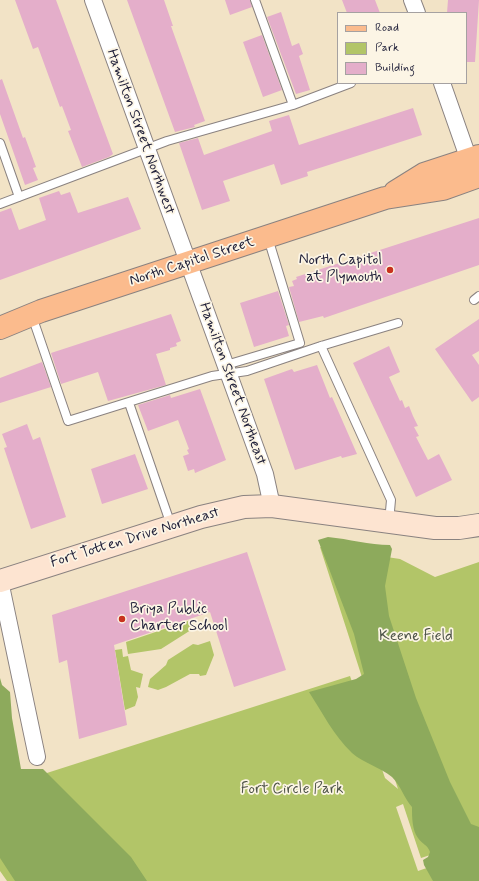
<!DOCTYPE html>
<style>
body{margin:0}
#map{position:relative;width:479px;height:881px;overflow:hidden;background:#f2e3c6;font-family:Mynerve,sans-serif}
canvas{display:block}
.legend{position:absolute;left:337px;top:12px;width:130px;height:72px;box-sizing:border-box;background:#fcf5e5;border:1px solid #a5a1a1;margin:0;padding:5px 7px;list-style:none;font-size:12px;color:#22223b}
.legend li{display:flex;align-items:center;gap:8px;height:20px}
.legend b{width:20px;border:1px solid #a5a1a1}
</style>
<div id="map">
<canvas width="479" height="881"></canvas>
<ul class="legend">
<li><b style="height:5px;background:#fbbb8d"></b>Road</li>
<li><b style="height:11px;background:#b2c568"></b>Park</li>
<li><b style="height:11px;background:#e4aeca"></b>Building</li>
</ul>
</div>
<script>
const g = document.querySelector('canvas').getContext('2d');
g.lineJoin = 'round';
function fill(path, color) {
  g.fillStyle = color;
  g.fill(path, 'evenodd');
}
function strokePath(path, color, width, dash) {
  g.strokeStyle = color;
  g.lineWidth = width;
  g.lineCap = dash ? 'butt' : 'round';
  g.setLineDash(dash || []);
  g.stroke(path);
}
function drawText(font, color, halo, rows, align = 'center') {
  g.font = font + ' Mynerve,sans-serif';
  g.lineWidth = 3.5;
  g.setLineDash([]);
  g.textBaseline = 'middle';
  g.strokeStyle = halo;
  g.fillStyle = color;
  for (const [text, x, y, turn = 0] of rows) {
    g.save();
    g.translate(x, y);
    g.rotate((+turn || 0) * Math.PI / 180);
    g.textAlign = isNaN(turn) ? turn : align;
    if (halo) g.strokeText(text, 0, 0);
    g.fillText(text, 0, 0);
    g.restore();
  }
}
fill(new Path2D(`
 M320,547l80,12 35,18 44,-15v277l-58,19 -18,-54 -7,3 22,64 61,-21v31h-472l-7,-10v-83l350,-112 35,102 13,11z
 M188,621l3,9 -30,19 -33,5 -2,-12z
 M210,641l4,14 -8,20 -6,1 -1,-2h-9l-24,13 -8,3 -10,-3 2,-8 16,-14 2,-5 25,-16 5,1z
 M122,649l1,8 5,-1 3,14 12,4 -3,14 -4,-1 2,10 -3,9 -10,4 -10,-60z`), '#b2c568');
fill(new Path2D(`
 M328,537c21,2 41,8 62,8l2,4 -7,37 4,30 27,82 34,84 21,42 8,3v54h-46l-9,-16 -1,-5 5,-3 2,-5c-2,-7 -8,-8 -12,-14 -6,-8 -6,-21 -6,-31 -8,-9 -11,-21 -20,-30 -12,-10 -29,-14 -40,-24 -18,-17 -30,-41 -43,-61l47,-13 8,-5 -10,-40 -36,-94z
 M0,678l2,7 8,7 2,26 9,51h22l88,88 16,24h-132l-15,-23z`), '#8daa5c');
fill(new Path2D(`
 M15,0h41l57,154 -4,3 -27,10 -14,-36 3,-1 -9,-24 -2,1 -22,-60 -5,2z
 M127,0h37l9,26h-2l34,95 -11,4 1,2 -20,5z
 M225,0h25l2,7 -22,8z
 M342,0h33l5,13h-33z
 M448,0h31l-4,62h-9v-49h-19z
 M281,12l11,34 7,-3 4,11 -4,2 11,34 -14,4 -29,-77z
 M262,35l20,55 -19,7 -20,-55z
 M2,79l21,59 2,-1 11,30 -3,1 5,12 -13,5 -25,-71v-34z
 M413,108l9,27 -115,37 1,4 -27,9 -7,-21 -51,17 7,20 -28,9 -23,-67 19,-5 6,17 68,-24 -3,-10 20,-6 10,30z
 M59,191l2,4 9,-3 8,21 50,-16 13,32 -141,51v-68l11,-4 8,22 27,-10 -7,-22z
 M479,218v47l-155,53 -1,-2 -24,6 -10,-35 5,-1 -2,-5 5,-2 -1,-2z
 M278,291l11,34 -3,1 3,10 -35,11 -14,-44z
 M171,314l10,27 -5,2 1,3 -7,2v2l-14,4 10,31 -58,16 -10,-29 -37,12 -10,-31z
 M479,319v32l-7,4 7,10v32l-7,5 -37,-53z
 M389,346l11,26 -11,5 11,24 2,-1 3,8 4,-2 4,10 5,10 -4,1 5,9 -3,1 12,23 11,-6 13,26 -36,17 -63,-134z
 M42,362l9,25 -51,16v-25z
 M317,365l13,33 2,-1 25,57 -15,4 -1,-2 -46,14 -31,-91 28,-10 2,3z
 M200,389l26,71 -31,13 -1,-4 -6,2 -5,-15 6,-2 -2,-4 2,-1 -11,-29 -30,11 -10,-26 32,-10 1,3z
 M27,424l6,16 7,-3 26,80 -35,12 -27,-81 3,-1 -5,-13z
 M135,454l13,35 -46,15 -11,-35z
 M247,552l39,118 -52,17 -24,-75 -96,33 13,80 -48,14 -12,-79 -8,3 -7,-48z`), '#e4aeca');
const lane = new Path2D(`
 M255,0l38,105
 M0,143l19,54
 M0,204l167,-63 126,-36 58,-22
 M474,300l5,-4
 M32,316l36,105 144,-45 35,-5 74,-25 77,-23
 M321,346l70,154 -2,22
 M226,365l74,-22 -32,-105
 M129,403l42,122`);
const street = new Path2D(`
 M93,0l172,474 7,32
 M412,0l5,13
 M442,83l27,77
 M0,581l37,176`);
const secondary = new Path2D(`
 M0,581l201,-64 43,-10 28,-1 163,22h24l20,-3`);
const primary = new Path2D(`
 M395,192l29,-18 55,-18
 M0,328l41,-17 344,-113 58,-9 36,-13`);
strokePath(lane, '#8a8280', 10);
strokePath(street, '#8a8280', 18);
strokePath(secondary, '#8a8280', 24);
strokePath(primary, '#8a8280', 24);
strokePath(lane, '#fff', 8);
strokePath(street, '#fff', 16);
strokePath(secondary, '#fde4d1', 22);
strokePath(primary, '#fbbb8d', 22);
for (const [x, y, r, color] of [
 [390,270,4,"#c8321e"],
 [122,619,4,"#c8321e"]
]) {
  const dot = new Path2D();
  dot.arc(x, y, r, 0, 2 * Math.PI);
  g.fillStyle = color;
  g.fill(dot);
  strokePath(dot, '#fcf5e5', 1.5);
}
drawText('15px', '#22223b', '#fcf5e5', [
 ["Hamilton Street Northwest",140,132,70],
 ["North Capitol Street",192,262,-18],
 ["Hamilton Street Northeast",232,384,70],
 ["Fort Totten Drive Northeast",135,538,-17]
]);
drawText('15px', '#22223b', '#fcf5e5', [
 ["North Capitol",382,261],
 ["at Plymouth",382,278],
 ["Briya Public",130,610,"left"],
 ["Charter School",130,627,"left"]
], 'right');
drawText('15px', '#4d5348', '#fcf5e5', [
 ["Keene Field",416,637],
 ["Fort Circle Park",292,790]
]);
</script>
